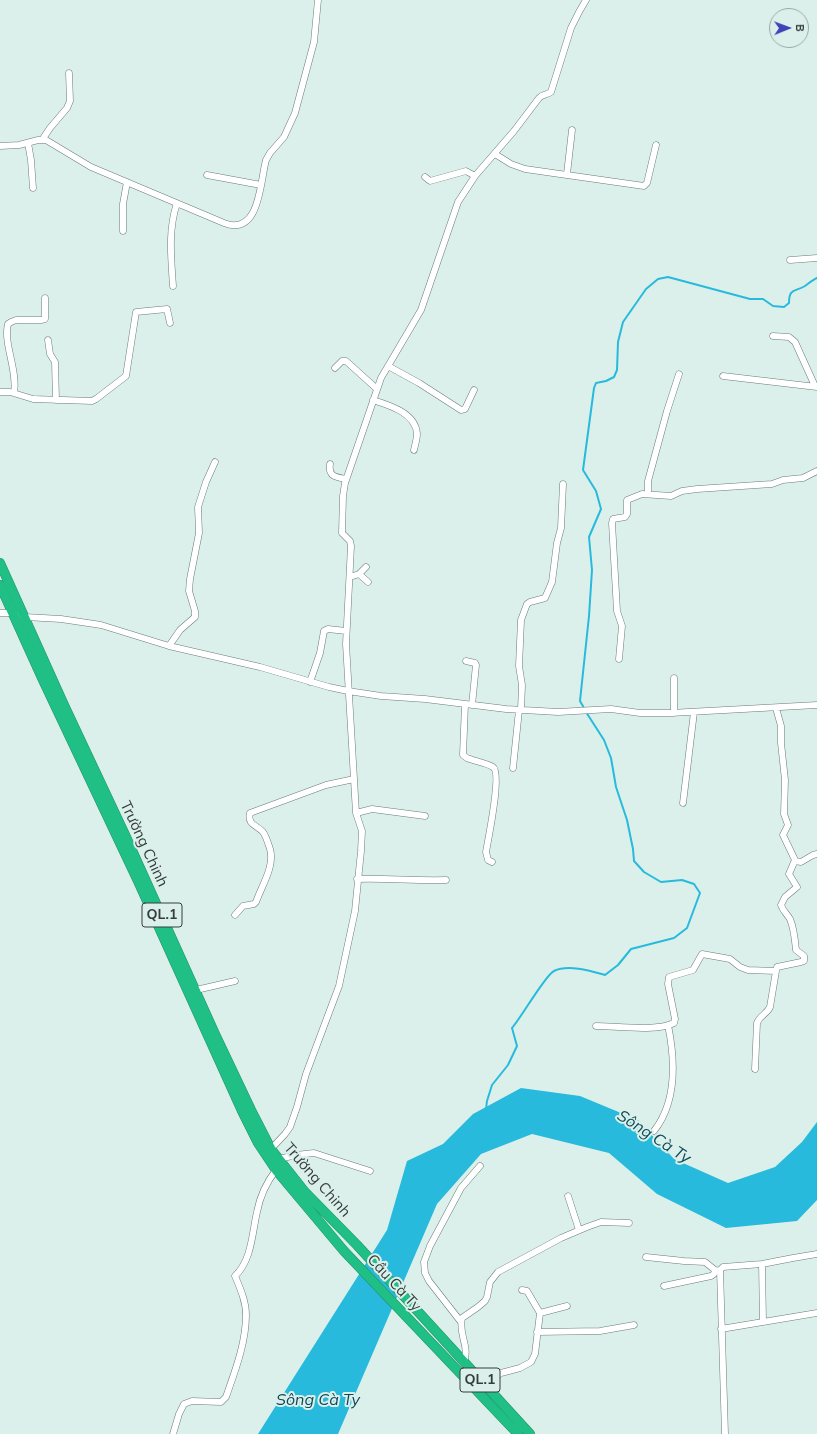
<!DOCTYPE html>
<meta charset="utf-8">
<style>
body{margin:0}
#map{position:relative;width:817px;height:1434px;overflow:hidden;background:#dcf0eb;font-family:Mulish,sans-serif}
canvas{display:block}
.north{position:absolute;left:769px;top:8px;width:40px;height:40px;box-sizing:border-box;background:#dcf0eb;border:1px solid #9aa9a5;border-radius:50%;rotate:89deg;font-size:11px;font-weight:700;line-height:16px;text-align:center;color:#363e3c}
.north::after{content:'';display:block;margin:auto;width:14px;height:18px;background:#4042b7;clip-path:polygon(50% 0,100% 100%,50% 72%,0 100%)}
</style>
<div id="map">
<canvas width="817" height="1434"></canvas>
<div class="north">B</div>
</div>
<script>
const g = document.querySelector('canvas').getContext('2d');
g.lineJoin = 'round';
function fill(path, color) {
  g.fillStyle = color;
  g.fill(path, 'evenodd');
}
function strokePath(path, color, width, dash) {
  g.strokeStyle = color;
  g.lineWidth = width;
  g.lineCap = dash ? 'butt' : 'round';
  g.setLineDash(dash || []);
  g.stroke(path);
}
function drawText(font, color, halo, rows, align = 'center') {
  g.font = font + ' Mulish,sans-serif';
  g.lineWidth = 4;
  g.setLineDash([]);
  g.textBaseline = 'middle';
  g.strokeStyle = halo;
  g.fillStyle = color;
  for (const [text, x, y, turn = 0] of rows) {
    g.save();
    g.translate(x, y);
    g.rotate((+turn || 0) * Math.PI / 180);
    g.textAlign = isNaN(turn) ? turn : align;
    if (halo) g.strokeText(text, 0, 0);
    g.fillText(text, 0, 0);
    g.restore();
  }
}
fill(new Path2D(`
 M521,1088l59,8 58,24 36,39 54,24 47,-16 27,-25 15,-20v78l-20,21 -71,7 -69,-34 -48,-41 -77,-19 -51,20 -44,50 -99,230h-80l129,-204 20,-69 36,-17 30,-30z`), '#27badd');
strokePath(new Path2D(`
 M584,708l-4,-7 9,-85 3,-46 -3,-33 12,-28 -5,-18 -13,-21 11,-82 2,-5 10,-2 8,-4 3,-7 1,-28 5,-20 23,-33 12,-10 10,-2 82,22h13l10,7 11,1 5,-4c0,-15 6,-11 16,-17 4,-3 8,-6 12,-8
 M486,1109l1,-8 5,-16 16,-20 9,-19 -5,-18c9,-10 34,-54 42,-57 14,-7 37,0 51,4l13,-10 13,-16 43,-11 13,-10 13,-35 -6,-9 -12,-4 -21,2 -17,-10 -10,-11 -1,-12 -6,-29 -11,-33 -5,-29 -7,-18 -18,-28`), '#27badd', 2);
const minor = new Path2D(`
 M42,140l8,-12 17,-20 3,-7 -1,-28
 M28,143l3,17 2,28
 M0,146l19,-1 19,-5h8l45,27 133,56c36,14 36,-41 42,-63l4,-7 14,-16 11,-24 19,-71 4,-42
 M495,154l16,10 14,5 119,17 3,-3 9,-38
 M567,174l5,-44
 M207,175l54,10
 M425,177l5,4 36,-10 9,5
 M123,231v-27l4,-22
 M790,260l27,-2
 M173,286c-2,-29 -5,-56 4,-83
 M773,336l16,1 6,5 20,44
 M48,340l2,14 5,8 1,38
 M388,366l31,17 42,27 4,-1 9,-19
 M335,368l7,-7h4l31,28
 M723,376l94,11
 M0,392h10l23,7 59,2 4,-2 30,-23 10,-64 31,-3 3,14
 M14,393c4,-22 -11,-50 -6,-69l3,-2 5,-2h25l4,-1v-21
 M373,400c16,5 43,13 44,34 0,5 -2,11 -3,16
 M330,464c-2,13 6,13 16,15
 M648,494v-13l19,-70 12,-37
 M359,574l9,8
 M350,577l9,-3 7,-7
 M0,613h13l12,4 36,2 40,6 68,21 91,21 69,20 19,4 33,5 44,3 81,10 52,3 53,-3 29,4h30l147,-8
 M169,646l11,-16 15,-13v-6l-6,-20 1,-12 9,-46 -1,-26 8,-25 9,-20
 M619,659l3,-33 -5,-15 -5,-88 1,-4 12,-2 2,-3v-14l15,-6 29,2 11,-5 15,-2 75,-5 11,-4 20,-2 14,-7
 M466,661l9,2 1,2 -4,40
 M674,678v35
 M310,682l10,-29 4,-22 4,-2 18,2
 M465,704l-2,51 4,3c7,3 20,5 26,9 9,6 -5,73 -7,85l2,8 4,2
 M521,710l1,-25 -3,-19 2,-46 6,-16 3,-2 15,-4 7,-16 5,-39 4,-15 2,-44
 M513,768l6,-58
 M683,803l11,-91
 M356,813l16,-4 53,7
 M795,861l6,1 12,-7 4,-1
 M357,879c30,-1 59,2 89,1
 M235,915l8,-9 11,-2 2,-2c6,-17 19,-36 14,-53 -2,-6 -4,-13 -7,-17 -6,-7 -16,-7 -13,-19l76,-28 28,-6
 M196,990l39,-9
 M596,1026c20,0 60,6 78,-3l1,-4 -7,-35 1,-7 24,-7 9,-16 28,5 10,8 8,3 28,1 1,-4 24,-5 3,-1v-5l-8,-6c-1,-10 -2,-22 -6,-31 -3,-5 -7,-8 -9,-14l4,-8 12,-10 -8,-13 6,-14 -12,-25 5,-10 -4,-11 1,-34 -4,-37v-17l-5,-18
 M755,1069l2,-46c3,-8 10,-9 13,-16l6,-36
 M654,1131c23,-29 21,-72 14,-106
 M271,1149l14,-15 5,-7 7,-20 9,-33 33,-88 16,-75 6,-60 1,-20 -6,-18 -10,-169 5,-98 -1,-5 -8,-8 1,-37 2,-13 36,-105 40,-68 37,-108 17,-26 39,-45 25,-33c4,-4 8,-3 12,-6l20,-64 8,-16 7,-12
 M279,1159l17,-4 18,-2 56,18
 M568,1196l11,34
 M646,1257l38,4 21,1 10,8 5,1
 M762,1264l1,58
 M664,1286l47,-10 3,-2 1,-4
 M522,1290l5,1 13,22
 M461,1322l-32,-41 -4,-8 -1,-11 6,-16 31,-58 19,-22
 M721,1329l96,-16
 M537,1332l63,-1 34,-6
 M464,1363c6,-17 -6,-29 -2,-45l16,-11 7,-6 2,-4 3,-15 8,-10 63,-34 26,-11 14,-5 28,1
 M485,1385l16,-12 19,-5 11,-6 4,-8 5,-41 27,-7
 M173,1434l6,-20 5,-10 8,-3 29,1 5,-5c9,-26 20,-54 20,-82 0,-14 -6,-27 -11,-39 17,-16 17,-43 22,-64 3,-16 9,-29 19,-42
 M725,1434l-5,-164 3,-3 39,-3 31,-6 24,-4`);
const highway = new Path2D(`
 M0,563l64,142 62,132 89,197 36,76 20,39 34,43 52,53 173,189
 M0,585l42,93 96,203 104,230 16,32 18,27 68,81 174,183`);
strokePath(minor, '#6a7b77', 7);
strokePath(highway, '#27926c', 10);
strokePath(minor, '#fff', 6);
strokePath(highway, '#1fbf86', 9);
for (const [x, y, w] of [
 [162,915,40],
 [480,1380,40]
]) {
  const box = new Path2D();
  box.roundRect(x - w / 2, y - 12, w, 24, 3);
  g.fillStyle = '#dcf0eb';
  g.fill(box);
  strokePath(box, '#363e3c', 1);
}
drawText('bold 14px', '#363e3c', null, [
 ["QL.1",162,915],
 ["QL.1",480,1380]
]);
drawText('15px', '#363e3c', '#dcf0eb', [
 ["Trường Chinh",144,844,65],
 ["Trường Chinh",317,1180,49],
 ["Cầu Cà Ty",394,1283,47]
]);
drawText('italic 16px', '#0e4958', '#dcf0eb', [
 ["Sông Cà Ty",654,1137,33],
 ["Sông Cà Ty",318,1400]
]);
</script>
